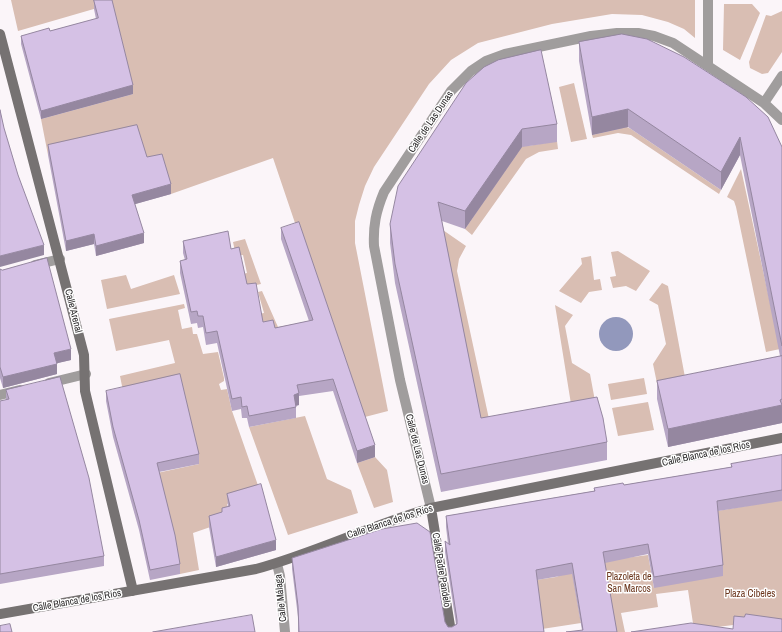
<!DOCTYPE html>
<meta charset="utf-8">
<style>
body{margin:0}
canvas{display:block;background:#fbf5f9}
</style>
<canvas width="782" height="632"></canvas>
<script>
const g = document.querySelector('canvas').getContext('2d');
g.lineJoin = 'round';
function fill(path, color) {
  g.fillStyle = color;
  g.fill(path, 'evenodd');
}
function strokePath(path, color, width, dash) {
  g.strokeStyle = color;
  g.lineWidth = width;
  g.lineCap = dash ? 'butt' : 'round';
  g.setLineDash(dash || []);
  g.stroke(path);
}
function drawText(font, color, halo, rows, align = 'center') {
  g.font = font + ' "Archivo Narrow",sans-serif';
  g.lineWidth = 3;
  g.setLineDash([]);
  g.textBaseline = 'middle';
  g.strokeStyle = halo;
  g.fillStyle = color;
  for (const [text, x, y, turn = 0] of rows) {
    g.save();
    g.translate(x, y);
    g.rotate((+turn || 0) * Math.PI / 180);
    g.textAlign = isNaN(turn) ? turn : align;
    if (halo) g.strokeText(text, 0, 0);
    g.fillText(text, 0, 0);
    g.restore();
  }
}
fill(new Path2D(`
 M11,0h684v38l-11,-9 -16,-7 -26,-7 -30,-1 -60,10 -74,19 -27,17 -22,24 -55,83 -9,19 -6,19 -4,16v22l33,168 -27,7 -88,-260 -102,36 -9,-30 -15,2 -10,-32 -89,21 -7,-36 92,-25 -22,-90 -93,27z
 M724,4h28l8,9 -20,47 -17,-10z
 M782,11v41l-14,21 -6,1 -12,-6 -1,-6 17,-47 5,1z
 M574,83l13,56 -16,3 -12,-55z
 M623,125l8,4 90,61 -2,4 -88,-59 -13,-2 -25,5 -1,-3 26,-6z
 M557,141l1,8 -19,3 -13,7 -54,76 -7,-6 55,-81 5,-3 3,1z
 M741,169l39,180 -14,3 -30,-145 -2,-6 -7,-4z
 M440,228l26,18 -7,13 -2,12 32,148 -11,1z
 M245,239l16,45 -19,4 -3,-13 8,-2 -4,-18 -7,1 -3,-14z
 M618,251l32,20 -14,20 -10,-5 -13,2 -3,-11 6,-1 -5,-24z
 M591,256l3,24 6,-1 2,11 -13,2 -8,11 -22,-12 23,-27 -1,-6z
 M126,275l5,14 43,-14 6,19 -73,15 -6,-29z
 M662,283l6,3 19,102 -28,5 -6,-29 13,-20 -8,-39 -9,-5z
 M262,291l16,36 16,-3 5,17 -42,-9 -4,-17 11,-2 -6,-21z
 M184,304l1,4 -7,2 4,19 10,-2 1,7h4l6,20 15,-2 6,26v3l-5,3 2,6 6,-1 5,22 29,83 -34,10 3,12 -8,7 -29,10 6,37 -19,4 -23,-101 42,-9 -75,-68 -4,-20 55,-13 -6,-23 -53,11 -7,-32z
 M555,305l18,10 -8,11 7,37 18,11 5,27 -24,3z
 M644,378l3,16 -36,6 -3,-16z
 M648,402l6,28 -36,6 -6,-28z
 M305,416l22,63 24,11 7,23 -70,22 -39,-108z
 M375,457l12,13 6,32 -19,6 -17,-45z
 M782,500v130l-49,-5 -39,5 -6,-40 -32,4 2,13 -37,6 4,19h-10l-13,-71 46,-6 6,33 63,-77z
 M572,571l9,52 -39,6 -6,-49 20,-3z`), '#d9beb3');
fill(new Path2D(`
 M599 334a17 17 0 1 1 34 0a17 17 0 1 1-34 0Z`), '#9298bc');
strokePath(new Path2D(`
 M708,0v64
 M764,103l18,-27
 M35,265l25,-6
 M49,383l37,-9
 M0,395l20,-5
 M431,508l-31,-128 -26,-134c-1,-20 2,-35 10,-54l67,-101 20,-20 15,-10 19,-7 86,-18 26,-3h21l16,3 19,7 91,60 18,17
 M277,564l3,12 5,56`), '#a09d9d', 10);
strokePath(new Path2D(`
 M0,34l84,321 1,36 48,200
 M431,508l20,124
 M0,614l256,-45c59,-16 115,-44 175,-61l351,-70`), '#767272', 10);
fill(new Path2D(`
 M94,0l39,94 -92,25 -20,-75v-8l29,-5 46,-12 -2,-10z
 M579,42l203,105v276l-114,24 -11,-48v-18l123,-25 -40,-201 -19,35 -93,-63 -36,8 -13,-74z
 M466,83l91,41v18l-35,5 -57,82 -23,-8 39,197 126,24v18l-166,32 -46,-209 -5,-40v-19z
 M48,145l99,12 24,37 -36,10 9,39 -48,13 -2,-12 -28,7 -18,-96z
 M281,228l94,229 -18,6 -24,-72 -34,5v9l-3,1v12l-47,9 -2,-9h-5l-1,-9 -9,2 -15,-68 -11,2 -3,-18 -5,1 -1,-5 -6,1 -11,-51v-12l5,-1 -2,-7v-12l48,8 32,73 12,6 34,-7 -28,-82z
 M0,269l71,91 -14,3v11l-54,14 -3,-10z
 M6,390l98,166v10l-104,18v-183l6,-1z
 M106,391l93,63v10l-40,8 21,92v10l-30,6 -11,-50 -26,-93 -7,-36z
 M782,455v46l-64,10 5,54v11l-69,12 -6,-34 -43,9 12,69 -35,-2 -10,-56 -35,6 7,52h-246v-15l-6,-48v-11l153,64 3,5h4l4,-3 -11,-72v-11l3,3 -2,-17v-11l148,-25v-3l30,-3 107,-18v-3z
 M227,494l49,56 -60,17 -7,-40v-11l13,-4 6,-5z`), '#b7a6c5');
fill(new Path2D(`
 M133,85v9l-92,25v-8z
 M628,109v18l-36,8v-18z
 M522,129v18l-57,82v-18z
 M740,137v18l-19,35v-18z
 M171,184v10l-39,11v-10z
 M144,233v10l-48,13v-10z
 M94,234v10l-28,7v-10z
 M44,245v10l-44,12v-11z
 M71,349v11l-17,4v-11z
 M57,364v10l-54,14v-11z
 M299,393v12l-5,1v-11z
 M782,405v18l-114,24v-18z
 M375,445v12l-18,6v-12z
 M276,540v10l-60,17v-10z`), '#9587a0');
const building = new Path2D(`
 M94,0h18l21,85 -92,26 -20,-75 28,-8 1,3 48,-13z
 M622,34l25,5 37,18 62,40 22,20 14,30v199l-42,-209 -19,35 -93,-63 -36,8 -13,-75z
 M541,50l16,74 -35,5 -57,82 -27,-9 43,216 116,-21 6,21 4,24 -166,32 -46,-210 -5,-40 8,-38 68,-103 18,-16 14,-7z
 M0,110l4,18 14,47 26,70 -44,11z
 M137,125l10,32 15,-3 9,30 -39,11 12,38 -48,13 -2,-12 -28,7 -18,-96z
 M299,222l76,223 -18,6 -24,-72 -36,6 2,8 -5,2 2,12 -47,9 -2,-10 -5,1 -1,-10 -9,2 -15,-68 -11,2 -3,-17h-5l-1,-5 -6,1 -11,-51 7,-2 -4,-18 45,-10 3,18 8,-2 8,37 9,-1 7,39 10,-2 2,8 38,-8 -32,-92z
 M47,258l24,91 -17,4 3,11 -54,13 -3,-10v-98l2,1z
 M782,356v43l-2,1 2,5 -114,24 -11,-48z
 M180,374l19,80 -42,9 18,72 5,29 -30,6 -11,-50 -26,-93 -7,-36z
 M60,377l29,101 15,78 -104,18v-173l9,-2 -3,-9z
 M782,455v35l-65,11 6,64 -69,12 -6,-33 -45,8 14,80h-51l17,-2 -11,-67 -36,7 8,62h-245l-1,-26 -6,-48 90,-29 35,-6 13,9 15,90 3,5h4l5,-3v-4l-12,-79 5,4 -4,-29 149,-25 -1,-3 29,-5 1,2 108,-18 -1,-3z
 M261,484l15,56 -60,17 -7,-41 13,-4v-4l8,-2 -3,-12z
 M746,614l36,5v13h-151l60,-9 42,6 1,-13 10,1z
 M252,615l3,17h-102z
 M10,624l2,8h-12v-6z`);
fill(building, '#d5c1e5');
strokePath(building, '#9587a0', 1);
drawText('10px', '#2a2829', '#fff', [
 ["Calle de Las Dunas",431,122,-56],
 ["Calle Arenal",73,311,76],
 ["Calle de Las Dunas",417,449,76],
 ["Calle Blanca de los Ríos",706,454,-12],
 ["Calle Blanca de los Ríos",390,522,-18],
 ["Calle Padre Pandelo",441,570,81],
 ["Calle Málaga",281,598,-96],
 ["Calle Blanca de los Ríos",77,601,-10]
]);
drawText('10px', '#6c371e', '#fff', [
 ["Plazoleta de",629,577],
 ["San Marcos",629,589],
 ["Plaza Cibeles",750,594]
]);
</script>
